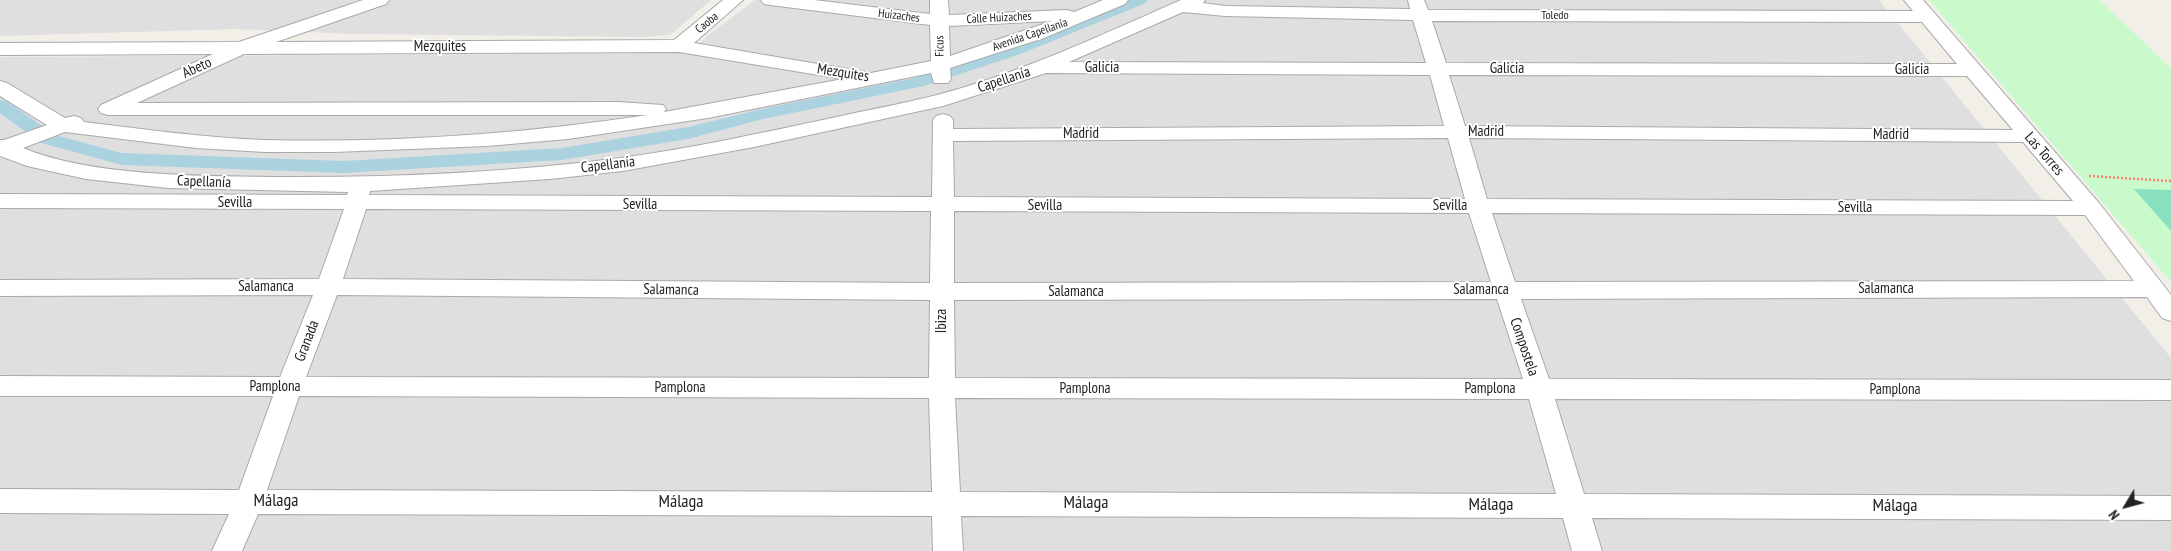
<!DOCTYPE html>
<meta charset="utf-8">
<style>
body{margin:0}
#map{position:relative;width:2171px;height:551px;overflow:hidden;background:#f2efe9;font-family:"PT Sans Narrow",sans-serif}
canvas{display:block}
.north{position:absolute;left:2101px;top:481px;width:50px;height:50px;-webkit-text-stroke:4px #fff;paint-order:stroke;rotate:233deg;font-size:14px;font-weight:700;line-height:20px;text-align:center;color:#222}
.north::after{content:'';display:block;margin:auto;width:18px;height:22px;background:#222;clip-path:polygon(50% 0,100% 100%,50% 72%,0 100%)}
</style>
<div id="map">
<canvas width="2171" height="551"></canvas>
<div class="north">N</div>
</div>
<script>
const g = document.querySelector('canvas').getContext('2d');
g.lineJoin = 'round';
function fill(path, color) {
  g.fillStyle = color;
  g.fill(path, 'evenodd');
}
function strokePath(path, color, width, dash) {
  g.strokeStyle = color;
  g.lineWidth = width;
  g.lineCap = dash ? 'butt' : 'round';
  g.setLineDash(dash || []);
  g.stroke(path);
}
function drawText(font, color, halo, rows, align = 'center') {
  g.font = font + ' "PT Sans Narrow",sans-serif';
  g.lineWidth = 4;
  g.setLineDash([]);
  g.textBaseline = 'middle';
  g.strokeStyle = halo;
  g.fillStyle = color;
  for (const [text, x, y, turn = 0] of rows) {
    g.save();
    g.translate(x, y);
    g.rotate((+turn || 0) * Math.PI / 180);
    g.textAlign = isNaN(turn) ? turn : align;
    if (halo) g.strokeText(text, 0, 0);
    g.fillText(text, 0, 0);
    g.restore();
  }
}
fill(new Path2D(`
 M0,0h711l-41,35 -24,2 -291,-3 -120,-5 -235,7z
 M755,0h1124l292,358v193h-2171v-494l690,-4 17,-17z`), '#e0dfdf');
fill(new Path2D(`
 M1929,0h170l72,68v214z`), '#c8facc');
fill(new Path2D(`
 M2134,189l37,1v41z`), '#88e0be');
fill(new Path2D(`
 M1126,0h22l-2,3 -128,52 -94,31 -161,33 -75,20 -126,21 -218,13 -222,-8 -81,-22 -41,-30v-13l6,1 49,34 67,18 222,8 218,-13 126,-21 74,-18 152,-31 92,-31z`), '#aad3df');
const minor = new Path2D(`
 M363,0h26l-3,4 -110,38 398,-2 49,-40h20l-49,43 177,30 60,-12 -1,-36 -160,-20 -6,-1 -3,-4h53l116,14v-14h18l1,15 118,-5 7,2 29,-12h25l-3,4 -81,34 -94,30 1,11 -3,4h-14l-3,-10 -223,45 -140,21 -81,7 -153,6h-69l-69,-4 -131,-16 -42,16c67,28 174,28 247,29 117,1 235,-4 351,-19 71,-10 141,-25 211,-40 35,-8 70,-14 105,-23 84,-22 164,-60 244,-95h24l-2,3 22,3 185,3 -2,-9h16l4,10 485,1 -9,-11h19l176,203 72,92v26l-9,-3 -15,-21 -626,2 28,80 622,1v20l-616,-1 29,95 587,2v24l-579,-2 10,33h-30l-9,-33 -602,-2 2,35h-30l-1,-35 -674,-2 -16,37h-30l17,-37 -229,-1v-24l239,1 34,-94h-273v-20l280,1 33,-82 -313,1v-16l319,-1 25,-70 -344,-1v-14l347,1 1,-3 -180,-4 -82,-9 -59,-13 -27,-10v-16h4l43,-15 -47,-29v-15l7,2 58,35 9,-2 7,2 3,4c60,7 121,16 181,18 128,3 257,-6 383,-25h-540l-7,-2 -3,-4 3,-4 112,-51 -213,1v-12l239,-1zM1183,12l42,4 188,4 13,43 -357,-1zM1052,21l-102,35 -1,-30zM1432,21l490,1 35,42 -511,-1zM679,52l164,27 -179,33 2,-3 -3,-4 -45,-3 -481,1 107,-49zM1046,73l384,2 14,51 -491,3v-9l-3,-4 -7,-2 -7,2 -3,4 -1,77 -563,-2 1,-4 180,-12 73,-8 131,-24 189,-41zM1449,75l518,1 46,54 -548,-4zM1448,138l17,61 -511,-2 -1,-56zM1469,138l554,4 50,59 -586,-2zM366,209l565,2 -1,72 -587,-4zM954,211l515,2 22,69 -537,1zM1492,213l593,2 49,66 -619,1zM337,295l593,5 -1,78 -623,-1zM1497,299l26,80 -568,-1 -1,-78zM299,396l630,2 3,94 -665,-2zM955,398l574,1 27,95 -596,-2z`);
strokePath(minor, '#a9a9a9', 2);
strokePath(new Path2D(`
 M2089,176l82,5`), '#fa8072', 2.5, [2, 2]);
fill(minor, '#fff');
drawText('12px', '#222', '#fff', [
 ["Huizaches",899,16,7],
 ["Toledo",1555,16],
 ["Calle Huizaches",999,18,-3],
 ["Caoba",707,23,-39],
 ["Avenida Capellanía",1030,35,-19],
 ["Ficus",940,46,-91]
]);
drawText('15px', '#222', '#fff', [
 ["Mezquites",440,47],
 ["Abeto",197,68,-25],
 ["Galicia",1102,68],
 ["Galicia",1507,69],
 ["Galicia",1912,70],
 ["Mezquites",843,73,9],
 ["Capellanía",1004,80,-18],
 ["Madrid",1486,132],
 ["Madrid",1081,134],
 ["Madrid",1891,135],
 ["Las Torres",2044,154,49],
 ["Capellanía",608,165,-7],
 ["Capellanía",204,182,2],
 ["Sevilla",235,203],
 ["Sevilla",640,205],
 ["Sevilla",1045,206],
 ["Sevilla",1450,206],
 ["Sevilla",1855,208],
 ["Salamanca",266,287],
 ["Salamanca",1886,289],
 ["Salamanca",671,290,1],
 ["Salamanca",1481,290],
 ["Salamanca",1076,292],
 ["Ibiza",942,321,-90],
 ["Granada",307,341,-69],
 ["Compostela",1524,347,71],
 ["Pamplona",275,387],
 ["Pamplona",680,388],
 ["Pamplona",1085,389],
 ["Pamplona",1490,389],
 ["Pamplona",1895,390]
]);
drawText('18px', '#222', '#fff', [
 ["Málaga",276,501],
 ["Málaga",681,502],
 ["Málaga",1086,503],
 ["Málaga",1491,505],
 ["Málaga",1895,506]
]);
</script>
